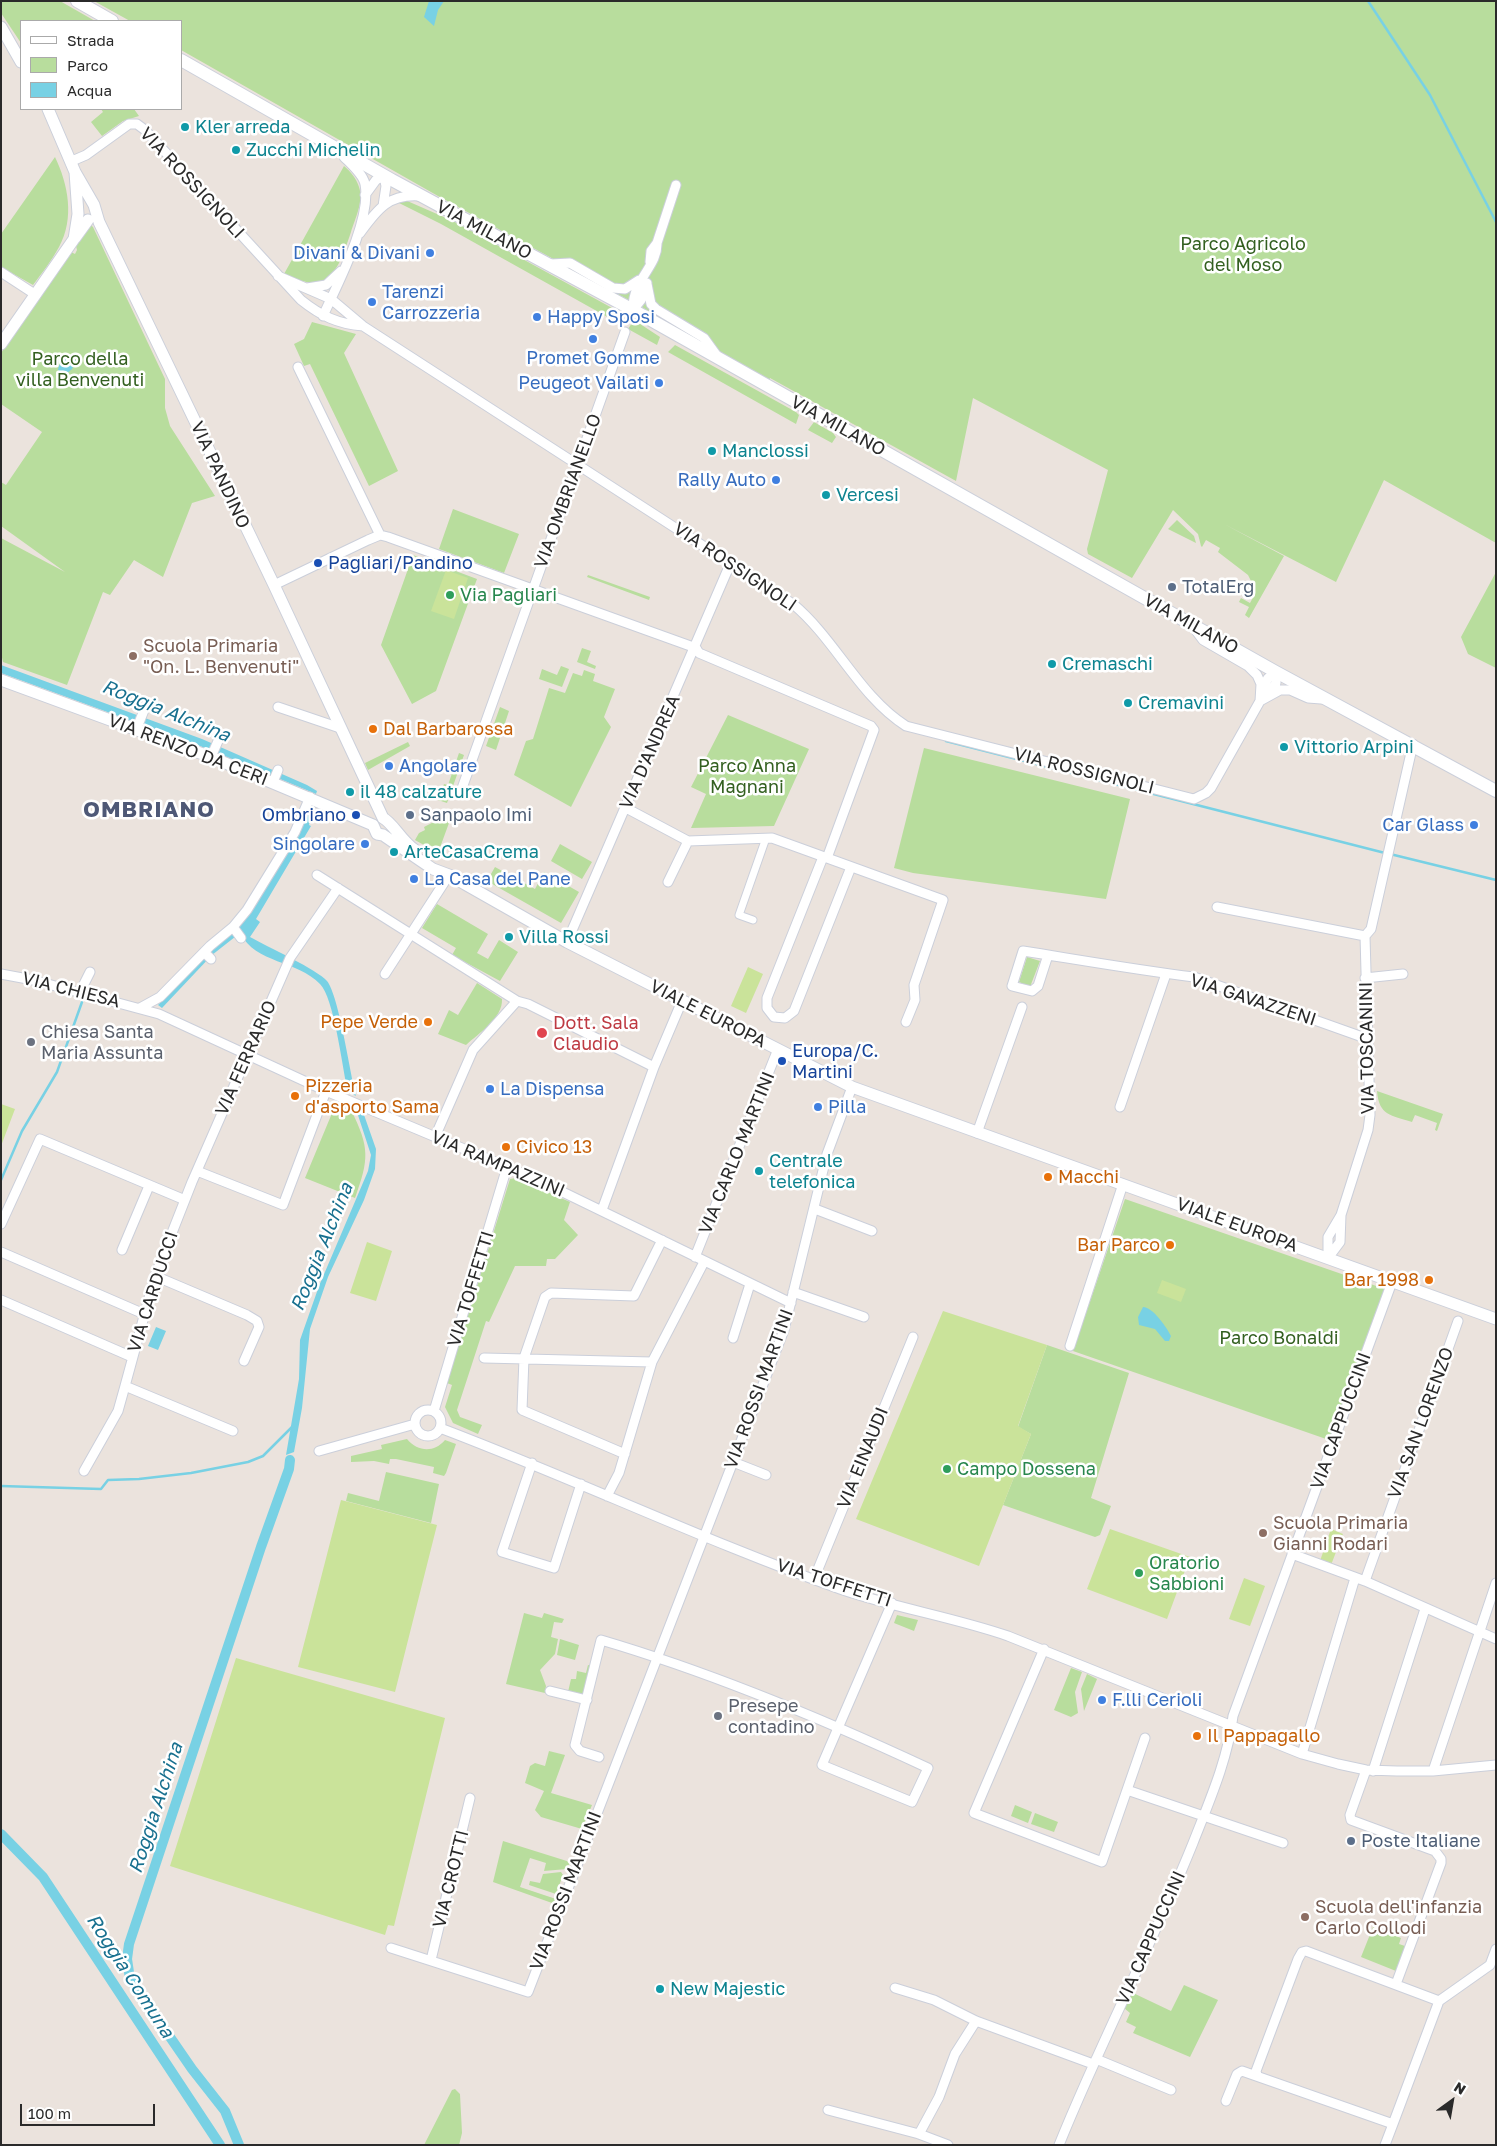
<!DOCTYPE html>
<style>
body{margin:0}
#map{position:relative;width:1497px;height:2146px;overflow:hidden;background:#ebe3dd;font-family:"Golos Text",sans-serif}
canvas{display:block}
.frame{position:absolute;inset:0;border:2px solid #2a2a2a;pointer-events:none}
.legend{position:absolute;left:20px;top:20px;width:162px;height:90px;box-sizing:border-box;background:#fff;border:1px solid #aaa;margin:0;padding:6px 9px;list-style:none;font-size:15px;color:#2a2a2a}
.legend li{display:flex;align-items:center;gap:10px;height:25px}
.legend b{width:25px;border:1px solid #aaa}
.north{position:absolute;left:1427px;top:2076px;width:50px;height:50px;-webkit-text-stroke:4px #fff;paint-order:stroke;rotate:32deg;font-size:14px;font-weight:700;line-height:20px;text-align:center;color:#2a2a2a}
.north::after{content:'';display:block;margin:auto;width:18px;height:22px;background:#2a2a2a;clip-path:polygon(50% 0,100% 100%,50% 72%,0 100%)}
.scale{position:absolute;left:20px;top:2104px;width:135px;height:22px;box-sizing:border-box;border:2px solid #2a2a2a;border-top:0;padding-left:6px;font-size:15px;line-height:18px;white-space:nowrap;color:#2a2a2a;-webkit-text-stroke:4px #fff;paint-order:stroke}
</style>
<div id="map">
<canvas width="1497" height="2146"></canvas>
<div class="frame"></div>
<ul class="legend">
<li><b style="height:6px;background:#fff"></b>Strada</li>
<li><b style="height:14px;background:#b8dd9d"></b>Parco</li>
<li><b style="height:14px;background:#78d1e4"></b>Acqua</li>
</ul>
<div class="north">N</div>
<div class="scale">100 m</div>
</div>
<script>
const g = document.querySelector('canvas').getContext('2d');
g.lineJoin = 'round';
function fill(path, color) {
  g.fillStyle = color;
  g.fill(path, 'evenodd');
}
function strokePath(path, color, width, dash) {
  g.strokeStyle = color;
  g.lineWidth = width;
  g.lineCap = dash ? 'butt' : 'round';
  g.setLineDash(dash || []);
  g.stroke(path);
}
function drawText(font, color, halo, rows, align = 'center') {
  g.font = font + ' "Golos Text",sans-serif';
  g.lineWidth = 5;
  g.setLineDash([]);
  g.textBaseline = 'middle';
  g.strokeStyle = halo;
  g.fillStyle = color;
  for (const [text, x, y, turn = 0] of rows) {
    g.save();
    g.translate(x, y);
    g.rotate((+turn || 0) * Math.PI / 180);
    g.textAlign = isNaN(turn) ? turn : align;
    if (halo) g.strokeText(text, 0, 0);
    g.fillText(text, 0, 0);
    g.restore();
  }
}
fill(new Path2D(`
 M1,1h59l35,20h-74v22l-20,-30z
 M94,1h1402v542l-112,-63 -48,102 -112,-58 60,32 -35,62 -4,-3 4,-8 -10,-5 2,-4 9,5 5,-9 -6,-5 3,-6 -4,-8 -30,-23 2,-4 -14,-8 -4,7 -1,-1 -3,-12 -25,-24 -41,68 -44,-24 -1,-5 21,-79 -135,-72 -17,83 -186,-103 -1,3 -50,-29 -1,-3 -280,-153 -257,-146v-29h-51z
 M101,109h33l5,7 -16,5 -21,15 -11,-14 12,-10z
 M55,157c13,27 20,61 4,90 -7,13 -17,26 -26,38l-32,-18v-33z
 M344,166c7,6 12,12 15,21 5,14 -4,32 -8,45 -13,38 -21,65 -67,42z
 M405,200l48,21 172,94 -5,9 -179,-100 -42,-21z
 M90,224l3,3 72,152v29l5,18 45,70 -23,7 -29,74 -29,-17 -24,35 -7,-3 -36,93 -64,-23 -2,-9v-115l64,34 -64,-46v-44l5,3 36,-53 -41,-28v-51l70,-101 4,2 2,-4 -1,-4z
 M634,320l26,17 -3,8 -29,-16z
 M312,322l44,12 -12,19 54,118 -29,15 -59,-122 -6,2 -10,-22 10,-5z
 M675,345l121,67 3,3 -3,9 -128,-72z
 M814,422l19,11 3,4 -4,6 -24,-13z
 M453,509l66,25 -15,39 -65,-24z
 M1177,520l17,16 2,7 -28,-14z
 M413,555l64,24 -41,112 -24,13 -31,-59z
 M1496,572v96l-28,-14 -7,-17z
 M588,575l62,22 -1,3 -62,-23z
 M582,648l9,3 -4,11 9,4 -1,3 -18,-7z
 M561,666l8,3 -7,18 -23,-8 3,-10 15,6z
 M584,670l11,4 -2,7 22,8 -11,28 7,10 -40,80 -57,-32 12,-34 7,-2 16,-51 16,5 8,-20 9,3z
 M500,707l9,4 -13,39 -10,-4z
 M728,715l81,34 -35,77 -83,2 15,-34 -15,-7z
 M408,742l2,4 -42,24 -3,-7z
 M924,748l206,51 -24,100 -193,-26 -19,-5z
 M459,753l5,2 -17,48 -9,-3 6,-16 4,1z
 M453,812l-15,41 -23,-13 4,-7 6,-3 -1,-3z
 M560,844l32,18 -10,17 -31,-18z
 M495,867l40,22 9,-17 35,20 -18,31 -74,-42z
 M437,904l51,30 -11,19 11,6 11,-19 19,12 -18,29 -48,-26 4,-7 -34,-20z
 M1027,957l13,4 -10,26 -11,-5z
 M477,983l25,16c1,19 -23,34 -36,46l-28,-11 11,-24 9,5z
 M1377,1091l66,23 -6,17 -2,-1 2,-7 -22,-8 -3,7c-21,-7 -33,-6 -35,-31z
 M335,1106l16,4c19,38 18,49 4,88l-50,-20z
 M516,1178l54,24 -6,18 14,15 -23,24h-8l-1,7h-31l-26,56 -3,-1 -29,89 3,7 22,8 -4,9 -25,-11 -8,-16 7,-22 -5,-2 63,-204z
 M1125,1199l260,90 -56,151 -256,-89z
 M1047,1345l82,28 -38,125 20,8 -11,29 -5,2 -92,-32 28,-71 -13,-7z
 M407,1439c11,13 27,14 38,1l11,4 -10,29 -2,3 -11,-3 1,-6 -38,-8h-6l-1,5 -15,-3 -23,1v-6l31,-7 -1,-4z
 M386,1472l53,12 -8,39 -85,-22 2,-8 31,8z
 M524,1613l18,5 2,-5 20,6 -2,4 -8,-1 -3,15 7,2 -3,15 -15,16 6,16 -1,7 -39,-9z
 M897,1615l21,5 -4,11 -20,-8z
 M560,1639l19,6 -4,15 -18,-5z
 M588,1665l3,1 -8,29 -15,-3 3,-13h5l1,-8 9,2z
 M1071,1668l11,4 -7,20 3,21 -7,4 -17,-7z
 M1087,1674l10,5 -13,32 -3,-22z
 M549,1751l16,4 -14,38 41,12 -10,24 -41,-12 -6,-7 9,-19 -19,-8 5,-17 5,-3 10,3z
 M1015,1805l17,7 -4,11 -17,-7z
 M1035,1813l23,9 -4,10 -23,-8z
 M503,1841l67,21 -3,7 -23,2 2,-8 -16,-5 -10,29 36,12 -1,3 -3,1 -59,-21z
 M561,1872l2,3 -7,19 -27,-9 1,-4 10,2 3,-9z
 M1373,1927l28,11 -2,6 6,2 -9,25 -35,-14z
 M1184,1985l34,15 -28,57 -57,-24 3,-6 -10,-5 4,-9 -6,-5 7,-16 40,19z
 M455,2089l5,5 2,39 -3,12h-35l28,-55z`), '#b8dd9d');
fill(new Path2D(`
 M446,570l22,8 -14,41 -23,-8z
 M748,967l15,7 -17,39 -15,-7z
 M1,1104l14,5 -14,37z
 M367,1242l25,9 -16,50 -26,-8z
 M1162,1280l24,9 -5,13 -24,-9z
 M943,1311l104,34 -29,81 13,8 -52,132 -123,-47z
 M341,1500l96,25 -42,167 -97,-25z
 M1110,1529l80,28 -23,62 -80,-30z
 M1331,1529l12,5 -12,31 -11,-4z
 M1244,1578l21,8 -15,40 -21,-7z
 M236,1658l209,60 -51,208 -6,-1 -3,10 -215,-69z`), '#cae39a');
fill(new Path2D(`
 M429,1h15l-6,9 -4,16 -10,-9z
 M72,356l4,5 -4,8 -7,6 -7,-5c1,-8 7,-12 14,-14z
 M1,665l201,74 105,46 10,6 -1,3 -116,-48 -199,-73z
 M309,806l5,2 -5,17 2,1 -55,93 4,3 -10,15c16,9 68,33 77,44 12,15 23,92 29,115l-7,-4 -2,-4c-5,-23 -13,-90 -27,-104 -23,-24 -64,-20 -80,-51l-28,22 -50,53 -4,-3 65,-65z
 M356,1109l7,3 13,37 -1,20 -11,31 -36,77 -18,52 -8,79 -8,44 -8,3 13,-76 1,-39 19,-54 49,-115 3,-16z
 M1143,1307c10,0 24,21 28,29l-2,5h-4l-10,-12 -16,-4 -1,-8z
 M156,1327l10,4 -8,19 -10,-4z`), '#78d1e4');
strokePath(new Path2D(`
 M1368,1l62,94 66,127
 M946,741l439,112
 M1390,854l106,26
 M1,1180l21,-49 35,-59 25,-70
 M1,1486l100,3 7,-9 31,-1 52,-6 57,-11 15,-6 30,-30`), '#78d1e4', 2.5);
strokePath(new Path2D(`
 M1,1834l42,43 177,268
 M239,2145l-14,-34 -33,-42 -62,-90 -3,-20 2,-15 132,-397 28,-78 1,-9`), '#78d1e4', 10);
const pedestrian = new Path2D(`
 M753,920l-14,-5 27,-77`);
const minor = new Path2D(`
 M72,161l14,-6 43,-31h8l8,6 156,170c20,16 37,24 62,26
 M365,195l11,-15 8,-4 2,10 -3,20
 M360,233c17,-23 28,-39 59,-37
 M650,262l1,-11 6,-8 19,-58
 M551,264l19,-1 43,25 12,1 14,-9
 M1,272l35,23
 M278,276l53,23 32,27 430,278c43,36 66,92 113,122l288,73 12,-6 5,-5 49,-87 20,-11h10l18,8 13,1
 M647,284l4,20 5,5 48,29 13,18
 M307,288l19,-3 15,-14
 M633,310c-1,-31 25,-43 24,-67
 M633,310l8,-10 6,-17
 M323,316c14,-31 49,-97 42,-132 -2,-10 -14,-20 -21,-27
 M298,367l82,168
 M274,585l94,-45 12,-5 8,2 308,111 3,5 172,73 3,4 -47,128
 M1194,628l9,12 45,26 9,9 4,9 -1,17
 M1261,691l7,-13 8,-6
 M1268,695l8,-12v-11
 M278,707l62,21
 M136,730l11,-27
 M211,757l7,-16
 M273,782l5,-12
 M461,791l164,-459
 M626,808l62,33 84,-3 171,62 -29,85 1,15 -9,22
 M823,857l-56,141v10l7,9 11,1 9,-7 57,-144
 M317,875l200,126 11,3 126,63
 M668,882l20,-41
 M1217,907l148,29
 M233,927l8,11
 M567,942l164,-380
 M204,952l7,7
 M1048,955l-10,31 -6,5 -20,-5 11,-35c57,9 114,19 171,26l174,62
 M1,974l32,6 126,34 167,77 212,89 253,123
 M385,974l64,-99
 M1365,978l38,-4
 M80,992l10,-20
 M140,1008l20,-11 50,-51 23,-19 14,-17 48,-78 15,-35
 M1120,1107l46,-133
 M977,1133l45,-126
 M435,1137l38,-87 44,-49
 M197,1171l86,34 43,-114
 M815,1209l57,22
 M602,1210l52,-143 28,-66
 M1,1224l39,-85 145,61
 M122,1250l27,-64
 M1,1252l143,62
 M695,1257l83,-208
 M1328,1258v-21l13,-22 27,-85 2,-15 -5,-179 6,-7 42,-185
 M1328,1258l12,-16 1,-27
 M155,1276l92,39 10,6 2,6 -15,34
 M793,1292l71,25
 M1,1300l131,57
 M733,1338l17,-54
 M1070,1346l53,-162
 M484,1358l168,4
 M415 1423a13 13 0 1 1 26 0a13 13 0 1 1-26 0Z
 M434,1411l73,-244
 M440,1428c135,51 265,113 400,161 55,19 113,28 168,47l294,118 36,10 28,6 31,1h36l63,-6
 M233,1431l-108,-45 30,-110 37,-94 98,-224 48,-70
 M319,1451l96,-27
 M625,1454l-103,-44 2,-52 21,-61 6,-4 83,3 28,-56
 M733,1462l33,13
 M532,1463l-30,89 52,16 27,-84
 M84,1471l34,-60 7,-25
 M607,1496l12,-23 33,-111 52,-100
 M1292,1554l73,27 131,58
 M814,1579l99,-242
 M1365,1581l93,-260
 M1044,1649l-70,164 128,49 43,-124
 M550,1691l37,9
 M1302,1754l53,-176
 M599,1757l-19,-6 -5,-6 26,-105c112,33 222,79 327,128l-16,34 -90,-37 70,-162
 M1366,1770l-16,45 1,5 84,31 6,8v4l-45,121
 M1373,1771l52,-162
 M1433,1771l63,-188
 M1127,1790l156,53
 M391,1948l137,44 256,-662 43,-176 25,-67
 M431,1960l39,-162
 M895,1988l39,12 42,21 117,43
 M1096,2059l75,31
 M1257,2075l-1,-4 42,-112 4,-7 4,-1 133,50
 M1226,2101l11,-27 5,-3 151,53 46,-123 51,-36 6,-16
 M828,2110l91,24 29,11
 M919,2134l20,-37 16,-43 21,-33
 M1059,2145c41,-102 93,-200 134,-302 16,-41 35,-84 40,-127l159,-434
 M1385,2145l8,-21`);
const tertiary = new Path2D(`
 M1,27l20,35
 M75,172l19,33 5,17 175,363 109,233
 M75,238l13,-18
 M1,344l73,-105 4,-25 -3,-42 -27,-63
 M1,680l210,77 162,68
 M383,818c10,5 19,24 32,32
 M373,825l4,9 6,1 50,34 16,6 118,67 285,145 644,232`);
const secondary = new Path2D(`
 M77,1l35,20
 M181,60l211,120 241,130 643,362 220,119`);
strokePath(pedestrian, '#cbcfda', 9);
strokePath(minor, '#cbcfda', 11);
strokePath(tertiary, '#cbcfda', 13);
strokePath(secondary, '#cbcfda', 14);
strokePath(pedestrian, '#fff', 7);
strokePath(minor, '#fff', 9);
strokePath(tertiary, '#fff', 11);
strokePath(secondary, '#fff', 12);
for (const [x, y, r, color] of [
 [185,127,5,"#0f9aa8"],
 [236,150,5,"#0f9aa8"],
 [430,253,5,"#3f7fe0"],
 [372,302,5,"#3f7fe0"],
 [537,317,5,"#3f7fe0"],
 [593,339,5,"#3f7fe0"],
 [659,383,5,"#3f7fe0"],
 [712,451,5,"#0f9aa8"],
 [776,480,5,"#3f7fe0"],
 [826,495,5,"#0f9aa8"],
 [318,563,5,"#1a4fb4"],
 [1172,587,5,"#5c6f8a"],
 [450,595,5,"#2e9e5b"],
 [133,656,5,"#8d6e63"],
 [1052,664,5,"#0f9aa8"],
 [1128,703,5,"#0f9aa8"],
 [373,729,5,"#e8710a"],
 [1284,747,5,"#0f9aa8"],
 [389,766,5,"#3f7fe0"],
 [350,792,5,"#0f9aa8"],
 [356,815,5,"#1a4fb4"],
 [410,815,5,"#5c6f8a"],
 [1474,825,5,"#3f7fe0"],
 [365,844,5,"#3f7fe0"],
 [394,852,5,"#0f9aa8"],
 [414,879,5,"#3f7fe0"],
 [509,937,5,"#0f9aa8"],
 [428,1022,5,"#e8710a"],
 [542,1033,6,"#e0444e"],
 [31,1042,5,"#6b7280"],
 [782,1061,5,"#1a4fb4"],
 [490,1089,5,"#3f7fe0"],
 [295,1096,5,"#e8710a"],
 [818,1107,5,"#3f7fe0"],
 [506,1147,5,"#e8710a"],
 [759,1171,5,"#0f9aa8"],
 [1048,1177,5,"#e8710a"],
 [1170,1245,5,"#e8710a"],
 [1429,1280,5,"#e8710a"],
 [947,1469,5,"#2e9e5b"],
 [1263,1533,5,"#8d6e63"],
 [1139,1573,5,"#2e9e5b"],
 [1102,1700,5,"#3f7fe0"],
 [718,1716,5,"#6b7280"],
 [1197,1736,5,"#e8710a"],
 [1351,1841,5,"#5c6f8a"],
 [1305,1917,5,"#8d6e63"],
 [660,1989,5,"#0f9aa8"]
]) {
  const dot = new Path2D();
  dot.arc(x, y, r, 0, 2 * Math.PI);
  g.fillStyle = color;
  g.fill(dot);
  strokePath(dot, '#fff', 2);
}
drawText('18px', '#0d838f', '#fff', [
 ["Kler arreda",195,127],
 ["Zucchi Michelin",246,150],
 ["Manclossi",722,451],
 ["Vercesi",836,495],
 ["Cremaschi",1062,664],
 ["Cremavini",1138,703],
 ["Vittorio Arpini",1294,747],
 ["il 48 calzature",360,792],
 ["ArteCasaCrema",404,852],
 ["Villa Rossi",519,937],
 ["Centrale",769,1161],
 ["telefonica",769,1182],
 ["New Majestic",670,1989]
], 'left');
drawText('18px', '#2a2a2a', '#fff', [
 ["VIA ROSSIGNOLI",192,183,47],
 ["VIA MILANO",484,230,28],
 ["VIA MILANO",838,426,29],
 ["VIA PANDINO",220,475,65],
 ["VIA OMBRIANELLO",568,491,-70],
 ["VIA ROSSIGNOLI",735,567,34],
 ["VIA MILANO",1191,624,29],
 ["VIA RENZO DA CERI",188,750,21],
 ["VIA D'ANDREA",650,752,-66],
 ["VIA ROSSIGNOLI",1084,771,14],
 ["VIA CHIESA",71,990,14],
 ["VIA GAVAZZENI",1253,1000,18],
 ["VIALE EUROPA",708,1014,27],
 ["VIA TOSCANINI",1367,1048,-91],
 ["VIA FERRARIO",246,1058,-66],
 ["VIA CARLO MARTINI",737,1153,-68],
 ["VIA RAMPAZZINI",498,1164,23],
 ["VIALE EUROPA",1237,1225,20],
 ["VIA TOFFETTI",471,1289,-73],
 ["VIA CARDUCCI",153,1292,-72],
 ["VIA ROSSI MARTINI",759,1389,-70],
 ["VIA CAPPUCCINI",1341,1421,-70],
 ["VIA SAN LORENZO",1421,1423,-70],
 ["VIA EINAUDI",863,1458,-68],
 ["VIA TOFFETTI",834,1583,18],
 ["VIA CROTTI",451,1879,-76],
 ["VIA ROSSI MARTINI",566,1891,-69],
 ["VIA CAPPUCCINI",1151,1938,-66]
]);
drawText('18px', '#336020', '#fff', [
 ["Parco Agricolo",1243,244],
 ["del Moso",1243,265],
 ["Parco della",80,359],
 ["villa Benvenuti",80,380],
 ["Parco Anna",747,766],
 ["Magnani",747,787],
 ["Parco Bonaldi",1279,1338]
]);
drawText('18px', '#366cbe', '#fff', [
 ["Divani & Divani",420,253,"right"],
 ["Tarenzi",382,292],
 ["Carrozzeria",382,313],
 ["Happy Sposi",547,317],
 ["Promet Gomme",593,358,"center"],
 ["Peugeot Vailati",649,383,"right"],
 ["Rally Auto",766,480,"right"],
 ["Angolare",399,766],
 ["Car Glass",1464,825,"right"],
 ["Singolare",355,844,"right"],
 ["La Casa del Pane",424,879],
 ["La Dispensa",500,1089],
 ["Pilla",828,1107],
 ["F.lli Cerioli",1112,1700]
], 'left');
drawText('18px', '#164399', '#fff', [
 ["Pagliari/Pandino",328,563],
 ["Ombriano",346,815,"right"],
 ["Europa/C.",792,1051],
 ["Martini",792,1072]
], 'left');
drawText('18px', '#4e5e75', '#fff', [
 ["TotalErg",1182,587],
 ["Sanpaolo Imi",420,815],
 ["Poste Italiane",1361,1841]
], 'left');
drawText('18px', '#27864d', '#fff', [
 ["Via Pagliari",460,595],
 ["Campo Dossena",957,1469],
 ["Oratorio",1149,1563],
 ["Sabbioni",1149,1584]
], 'left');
drawText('18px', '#785e54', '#fff', [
 ["Scuola Primaria",143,646],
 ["\"On. L. Benvenuti\"",143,667],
 ["Scuola Primaria",1273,1523],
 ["Gianni Rodari",1273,1544],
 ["Scuola dell'infanzia",1315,1907],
 ["Carlo Collodi",1315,1928]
], 'left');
drawText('18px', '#c56008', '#fff', [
 ["Dal Barbarossa",383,729],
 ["Pepe Verde",418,1022,"right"],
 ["Pizzeria",305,1086],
 ["d'asporto Sama",305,1107],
 ["Civico 13",516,1147],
 ["Macchi",1058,1177],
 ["Bar Parco",1160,1245,"right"],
 ["Bar 1998",1419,1280,"right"],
 ["Il Pappagallo",1207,1736]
], 'left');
drawText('18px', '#be3a42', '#fff', [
 ["Dott. Sala",553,1023],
 ["Claudio",553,1044]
], 'left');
drawText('18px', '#5b616d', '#fff', [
 ["Chiesa Santa",41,1032],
 ["Maria Assunta",41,1053],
 ["Presepe",728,1706],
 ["contadino",728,1727]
], 'left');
drawText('italic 19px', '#18708f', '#fff', [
 ["Roggia Alchina",166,711,22],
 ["Roggia Alchina",322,1247,-68],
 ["Roggia Alchina",156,1808,-72],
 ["Roggia Comuna",130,1976,57]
]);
g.letterSpacing = '1px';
drawText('bold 22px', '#4e5876', '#fff', [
 ["OMBRIANO",149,810]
]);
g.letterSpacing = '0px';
</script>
